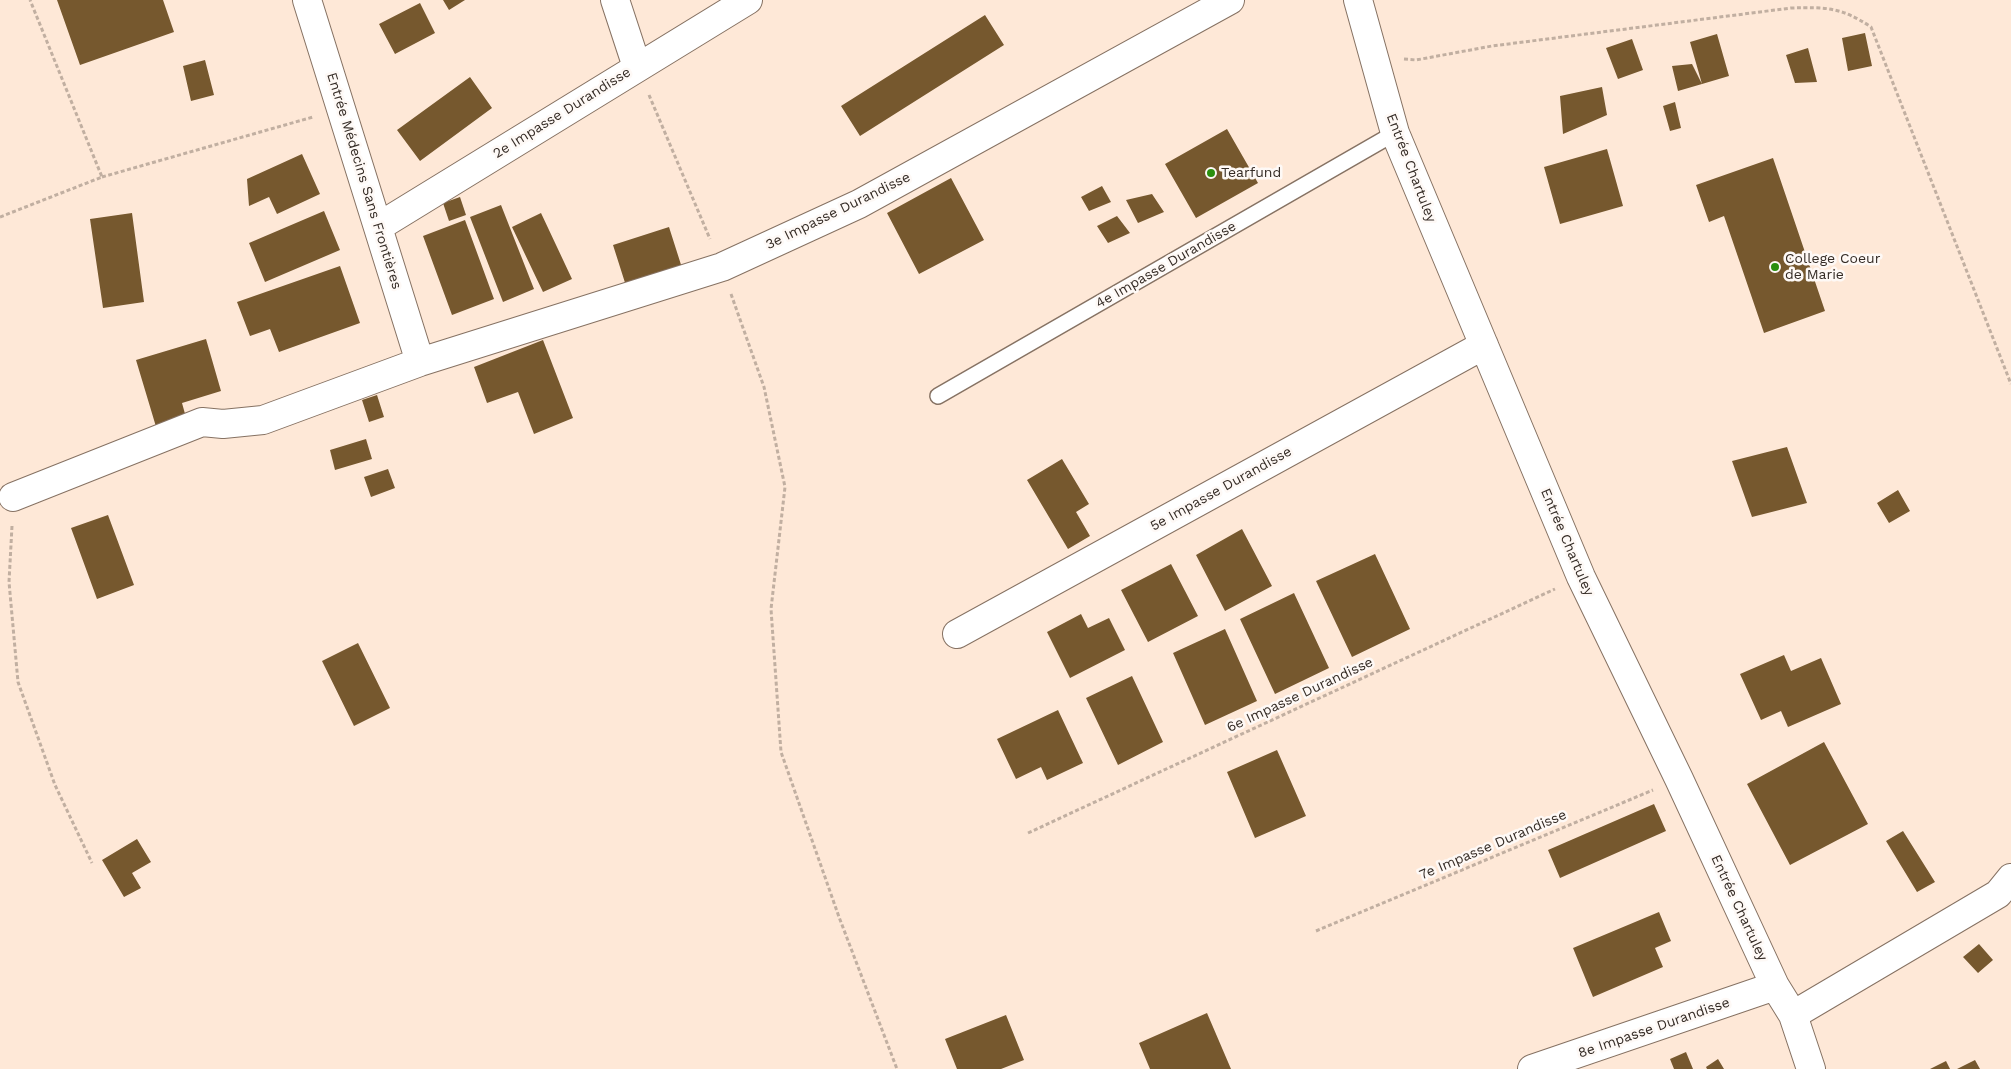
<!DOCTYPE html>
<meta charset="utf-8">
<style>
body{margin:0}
canvas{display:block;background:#fee8d7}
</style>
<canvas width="2011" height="1069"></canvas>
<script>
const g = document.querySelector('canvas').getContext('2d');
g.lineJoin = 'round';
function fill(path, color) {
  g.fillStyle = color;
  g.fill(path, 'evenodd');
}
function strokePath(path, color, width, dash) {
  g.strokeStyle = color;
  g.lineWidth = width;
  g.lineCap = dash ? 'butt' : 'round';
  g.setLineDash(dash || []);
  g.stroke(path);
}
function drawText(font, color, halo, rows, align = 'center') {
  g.font = font + ' "Work Sans",sans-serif';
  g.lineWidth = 5;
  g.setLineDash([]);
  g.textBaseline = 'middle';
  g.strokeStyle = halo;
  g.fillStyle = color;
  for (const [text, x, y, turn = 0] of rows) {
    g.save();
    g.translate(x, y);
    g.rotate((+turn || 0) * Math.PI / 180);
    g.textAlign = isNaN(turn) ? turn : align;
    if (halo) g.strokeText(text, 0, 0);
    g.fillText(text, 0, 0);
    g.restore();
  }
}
fill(new Path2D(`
 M57,0h106l11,32 -94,33z
 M443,0h22l-16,10z
 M420,3l15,30 -40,21 -16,-30z
 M985,15l19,30 -144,91 -19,-30z
 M1865,33l7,33 -24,5 -6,-33z
 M1717,34l12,42 -27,8 -12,-42z
 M1632,39l11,31 -25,9 -12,-31z
 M1808,48l9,34 -22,1 -9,-28z
 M205,60l9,35 -23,6 -8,-35z
 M1692,64l10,20 -24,7 -6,-25z
 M470,77l22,31 -72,53 -23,-31z
 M1602,87l5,28 -44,19 -3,-38z
 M1675,102l6,26 -11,3 -7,-25z
 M1227,129l31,54 -62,35 -31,-54z
 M1607,149l16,57 -63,18 -16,-57z
 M302,154l18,40 -43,20 -8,-17 -20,9 -2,-27z
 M1773,158l52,153 -61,22 -40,-117 -15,6 -13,-37z
 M951,178l33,62 -65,34 -32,-61z
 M1102,186l9,16 -22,9 -8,-14z
 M1152,194l12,18 -26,11 -12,-23z
 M460,197l6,18 -17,6 -6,-18z
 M501,205l33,84 -31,13 -33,-85z
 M324,211l16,39 -75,32 -16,-39z
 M132,213l12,89 -41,6 -13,-89z
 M541,213l31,66 -29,13 -31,-65z
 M1117,216l13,17 -22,10 -11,-17z
 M465,220l29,79 -42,16 -29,-79z
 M669,227l14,44 -56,18 -14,-44z
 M340,266l20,57 -81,29 -9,-23 -20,7 -13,-34z
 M206,339l15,52 -39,12 5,18 -30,9 -21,-70z
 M543,340l30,78 -39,16 -16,-42 -31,11 -13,-36z
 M377,395l7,22 -15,5 -7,-22z
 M366,439l6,20 -37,11 -5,-20z
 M1787,447l20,56 -55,14 -20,-56z
 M1062,459l27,45 -13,8 14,24 -22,13 -41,-69z
 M388,469l7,19 -24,9 -7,-20z
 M1898,490l12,21 -21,12 -12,-20z
 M108,515l26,70 -37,14 -26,-71z
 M1242,529l30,57 -47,25 -29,-56z
 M1375,554l35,75 -58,28 -36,-76z
 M1171,564l27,52 -50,26 -27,-52z
 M1294,593l35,75 -54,26 -35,-75z
 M1081,614l7,14 21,-10 16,32 -55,28 -23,-46z
 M1225,629l32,72 -52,24 -32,-72z
 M358,643l32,65 -36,18 -32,-65z
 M1784,655l7,16 30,-13 20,46 -53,23 -7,-16 -20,9 -21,-46z
 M1132,676l31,66 -45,23 -32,-67z
 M1058,710l25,53 -36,17 -6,-13 -25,12 -19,-40z
 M1824,742l44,82 -78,41 -43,-81z
 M1277,750l29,66 -51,22 -28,-66z
 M1654,804l12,27 -106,47 -12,-28z
 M1903,831l32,51 -18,10 -31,-51z
 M137,839l14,23 -19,11 9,15 -17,9 -22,-37z
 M1659,912l12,29 -16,7 8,19 -70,30 -20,-49z
 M1979,944l14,16 -15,13 -15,-16z
 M1207,1013l24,56h-81l-11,-26z
 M1006,1015l18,45 -23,9h-44l-12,-30z
 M1686,1052l7,17h-19l-4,-10z
 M1718,1059l6,10h-17l-1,-2z
 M1975,1060l5,9h-23z
 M1946,1061l4,8h-20z`), '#76582e');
const lane = new Path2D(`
 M938,396l457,-263`);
const street = new Path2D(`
 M307,0l113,362
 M615,0l22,67
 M1358,0l37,133 186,444 98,202 96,207 18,29 18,54
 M378,227l370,-227
 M13,497l189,-75 21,2 40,-4 157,-58 302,-95 137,-63 371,-204
 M957,634l527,-289
 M1793,1015l205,-121 13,-16
 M1532,1069l243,-83`);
strokePath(lane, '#867263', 18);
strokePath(street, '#867263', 30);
strokePath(new Path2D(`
 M1404,59l12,1 76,-14 299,-38c35,-1 50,-1 80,19l140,357
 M649,95l61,144
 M102,177l211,-60
 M0,217l102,-40 -72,-177
 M731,294l33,93 21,100 -14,122 10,143 58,165 58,152
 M12,526l-3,56 9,100 37,103 37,78
 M1028,833l527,-244
 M1316,931l337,-141`), '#c1afa1', 3, [4, 2.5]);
strokePath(lane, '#fff', 15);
strokePath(street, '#fff', 28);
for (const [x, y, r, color] of [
 [1211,173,5,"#2a8f0f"],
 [1775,267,5,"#2a8f0f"]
]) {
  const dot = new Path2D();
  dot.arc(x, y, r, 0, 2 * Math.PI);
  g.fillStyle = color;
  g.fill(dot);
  strokePath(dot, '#fef9f6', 2);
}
drawText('14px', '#352c26', '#fef9f6', [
 ["2e Impasse Durandisse",562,113,-32],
 ["Entrée Chartuley",1411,168,69],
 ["Entrée Médecins Sans Frontières",364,181,73],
 ["3e Impasse Durandisse",838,211,-26],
 ["4e Impasse Durandisse",1166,265,-30],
 ["5e Impasse Durandisse",1221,489,-29],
 ["Entrée Chartuley",1567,542,67],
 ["6e Impasse Durandisse",1300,695,-25],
 ["7e Impasse Durandisse",1493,845,-23],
 ["Entrée Chartuley",1739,908,65],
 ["8e Impasse Durandisse",1654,1028,-19]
]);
drawText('14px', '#352c26', '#fef9f6', [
 ["Tearfund",1221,173],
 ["College Coeur",1785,259],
 ["de Marie",1785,275]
], 'left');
</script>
